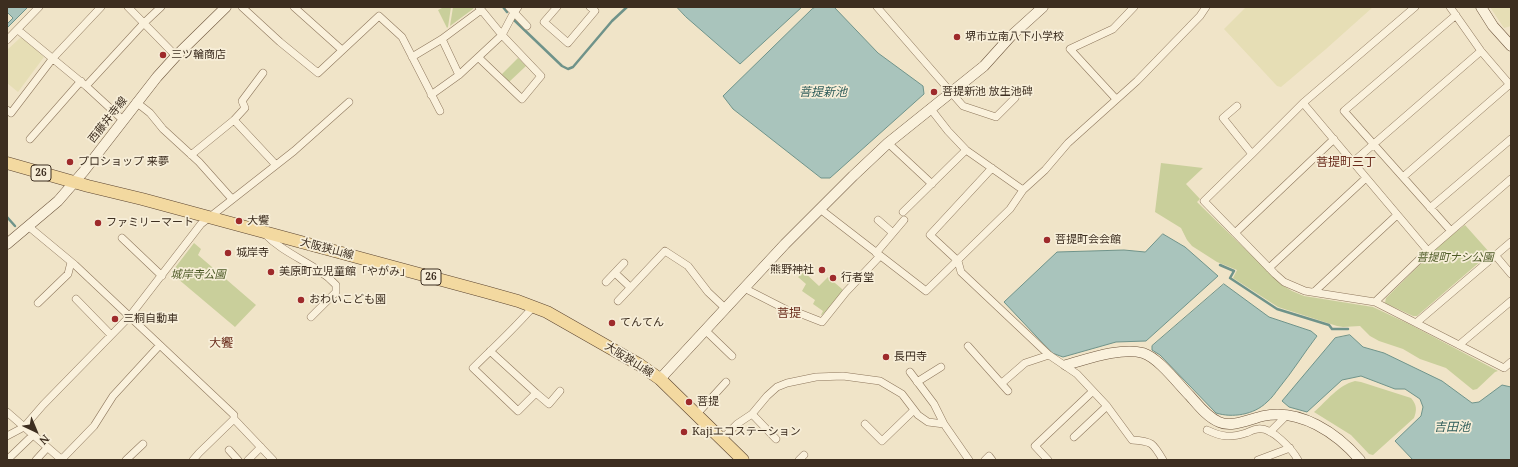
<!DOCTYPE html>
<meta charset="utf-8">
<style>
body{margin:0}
#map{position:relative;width:1518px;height:467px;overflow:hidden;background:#f0e4c8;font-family:"Noto Serif",serif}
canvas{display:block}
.frame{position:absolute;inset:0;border:8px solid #3d2e20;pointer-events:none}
.north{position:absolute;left:16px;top:411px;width:40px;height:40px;-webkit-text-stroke:3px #f7eed8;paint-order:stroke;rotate:136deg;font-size:11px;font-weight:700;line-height:16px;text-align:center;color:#3d2e20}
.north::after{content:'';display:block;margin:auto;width:14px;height:18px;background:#3d2e20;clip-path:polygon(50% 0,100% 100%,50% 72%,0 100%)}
</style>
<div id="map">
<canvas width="1518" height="467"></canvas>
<div class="frame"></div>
<div class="north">N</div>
</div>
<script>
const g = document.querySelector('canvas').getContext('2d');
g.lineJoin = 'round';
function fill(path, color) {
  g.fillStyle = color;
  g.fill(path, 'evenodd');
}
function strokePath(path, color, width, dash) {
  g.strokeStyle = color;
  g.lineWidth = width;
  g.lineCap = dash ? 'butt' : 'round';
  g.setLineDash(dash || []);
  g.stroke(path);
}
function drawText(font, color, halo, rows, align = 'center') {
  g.font = font + ' "Noto Serif","Noto Sans JP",serif';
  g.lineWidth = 3.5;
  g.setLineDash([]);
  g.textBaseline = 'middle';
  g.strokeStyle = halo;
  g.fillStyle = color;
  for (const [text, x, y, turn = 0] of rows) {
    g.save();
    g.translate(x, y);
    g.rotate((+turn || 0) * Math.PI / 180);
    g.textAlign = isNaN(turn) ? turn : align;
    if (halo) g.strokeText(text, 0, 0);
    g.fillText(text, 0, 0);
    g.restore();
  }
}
fill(new Path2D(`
 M1246,7h127l-47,42 -45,38 -4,-1 -53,-57z
 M1490,7h21v19l-7,2z
 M20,38h3l21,19 -26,35 -11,-9v-33z`), '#e6deb5');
fill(new Path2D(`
 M444,7h7l-3,20 -1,1 -9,-18z
 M453,7h21l-1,2 -23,17z
 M518,58l8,8 -17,16 -7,-8z
 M1161,163l42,5 -17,16 14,15 -3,3 85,83 10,6 12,5 69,11 36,17 89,47 -3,1 -18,17 -4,1 -27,-22 -26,-9 -17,-10 -24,-8 -9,-5 -10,-10 -17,1 -6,-1 -59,-19 -45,-29 4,-8 -20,-8 -25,-16 -5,-6 -6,-12 -26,-16z
 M1465,225l25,28 -73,63h-4l-28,-13 1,-5 59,-58z
 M194,243l7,6 -3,6 58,50 -21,22 -64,-54z
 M804,272l15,14 9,-9 14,12 1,2 -7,10 -14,14h-1l2,-4 -10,-7 2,-4 -13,-9 4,-7 -8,-7z
 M1355,381l6,1 50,16c6,7 6,12 3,20l-41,37 -4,-1 -18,-19 -37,-23c13,-11 24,-27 41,-31z`), '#c9cf9b');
const water = new Path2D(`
 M7,7h21l-21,21v-4l6,-6 -6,-6z
 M677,7h125l-62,57 -54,-47z
 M816,7h18l44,46 45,33 1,8 -94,84h-9l-88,-69 -10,-13 89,-87z
 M1163,234l22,13 33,29 -72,65 -30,1 -53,15 -11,-4 -48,-51 53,-50 67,-2 21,2z
 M1224,284l45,33 42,14 6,5c-13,17 -24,35 -38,52 -4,5 -7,10 -12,14 -13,13 -35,16 -51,11l-56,-58 -8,-5v-4z
 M1350,335l13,12 21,6 58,28 30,22 7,-1 23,-17 9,2v73h-98l-18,-19 26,-25 2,-9 -3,-8 -15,-10h-10l-34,-13 -19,4 -35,32 -18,-5 -7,-6 53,-63z`);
fill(water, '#a9c4bc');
strokePath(water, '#6f938a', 1);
strokePath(new Path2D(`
 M503,7l4,5
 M514,20l48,46 6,3 5,-2 39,-46 15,-14
 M7,217l8,9
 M1220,265l14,6 -4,7 47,31 52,16 3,4h16`), '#6f938a', 2.5);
const street = new Path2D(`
 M128,7l48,49
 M242,7l38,35 38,31 61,-57 23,21 38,74
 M294,7l48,43
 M509,7l18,19
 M557,7l-13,15 24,21 27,-32 -5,-4
 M877,7l86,99 33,11 19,-19
 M1450,7l31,44 30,35
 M18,30l68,56 37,34
 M442,39l17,36
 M7,40l32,-33
 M412,57l30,-18 39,-29
 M479,58l43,41 19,-23 -39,-41 -23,-28
 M86,86l58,-63 17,-16
 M431,95l28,-20 43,-40 10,-19 6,-9
 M1116,99l-46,-50 43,-20 21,-22
 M136,102l14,11 13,16 36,33 33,37
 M1303,103l125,148
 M1237,106l-14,12 29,36 -48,47 71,73 9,8 21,9 70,11 53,-51 83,-72
 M930,108l18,23 18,19 57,40
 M7,110l4,3 42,-55 48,-51
 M234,120l42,45
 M30,139l51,-58
 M888,143l44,41
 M1252,154l51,-51 112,-96
 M191,155l43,-35 11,-12 -3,-7 21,-28
 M1353,162l128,-111
 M992,168l-62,67 28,26 3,11 88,83 28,19 30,32 25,34c20,1 21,3 31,20
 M1403,177l107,-93
 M1430,208l81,-69
 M820,209l106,82 84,-82 13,-19 22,-20 23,-27 69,-62 63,-65 6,-9
 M903,212l63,-62
 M878,220l15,13
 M28,226l47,39 159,150v4l39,41
 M1451,231l-107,-120 112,-96
 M1235,233l99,-94
 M265,234c21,22 51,29 71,51v7l-25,25
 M122,238l40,38
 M876,253l28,-33
 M1495,255l16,19
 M1269,268l97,-90
 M615,273l15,14
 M606,282l18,-19
 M744,288l47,24 8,1 23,9 24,-30 34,-36
 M1314,292l83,-77
 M76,299l35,36
 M618,301l47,-50 23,15 20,26 17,16
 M1375,302l129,66 7,-6
 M38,303l30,-29 3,-12
 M1416,323l95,-81
 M705,330l27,26
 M1459,345l52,-44
 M968,346l40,45
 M490,351l46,42 -18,18 -45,-43c20,-20 41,-39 60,-61
 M910,372l24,32 10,20
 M917,382l24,-15
 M1002,383l23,-20 24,-8
 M536,393l13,11 11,-13
 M7,412l55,48
 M752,414l24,25
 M696,415l30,-33
 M865,424l17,17 32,-31
 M1207,430c15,7 23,8 39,3 3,-1 8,-4 12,-4 14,-2 34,20 40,31
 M1270,432l17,-17
 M7,436l17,-9 19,-22 87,-89 71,-92 93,-73 55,-49
 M1074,437l33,-31
 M722,439l15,-15 15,-10 15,-18 10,-9 10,-4 29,-6 27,-1 37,5 22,13 16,21 10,7 16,2 25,36
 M229,450l9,10
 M7,460l25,-24
 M36,460l11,-12
 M61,460l33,-34 19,-30 46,-50
 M126,460l17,-16
 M193,460l6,-7 35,-34
 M248,460l13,-13
 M799,460l5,-5
 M985,460l4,-4 3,4
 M1048,460l-13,-14 58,-55
 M1258,460l32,-12`);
const secondary = new Path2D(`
 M1481,7l12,19 18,20
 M7,244l51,-43 26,-30 73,-94 19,-21 50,-49
 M1066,365c22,-6 55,-18 77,-12 16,5 35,31 47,43 8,9 17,21 29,26 13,6 31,-3 44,-6 37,-8 74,17 97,44
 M660,379l125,-135 68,-68 35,-33 96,-77 27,-30 32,-29`);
const primary = new Path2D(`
 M7,163l81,23 54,13 344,93 32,9 29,11 93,53 20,14 83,81`);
strokePath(street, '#8d765c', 8);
strokePath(secondary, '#6f573f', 11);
strokePath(primary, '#5b4430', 13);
strokePath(street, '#faf1dc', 7);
strokePath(secondary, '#faf1dc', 10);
strokePath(primary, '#f3d9a0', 12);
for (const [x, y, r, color] of [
 [957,37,4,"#9e2a2b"],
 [163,55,4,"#9e2a2b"],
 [934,92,4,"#9e2a2b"],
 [70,162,4,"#9e2a2b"],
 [239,221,4,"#9e2a2b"],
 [98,223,4,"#9e2a2b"],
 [1047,240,4,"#9e2a2b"],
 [228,253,4,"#9e2a2b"],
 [822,270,4,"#9e2a2b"],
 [271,272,4,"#9e2a2b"],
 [833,278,4,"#9e2a2b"],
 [301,300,4,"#9e2a2b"],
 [115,319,4,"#9e2a2b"],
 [612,323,4,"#9e2a2b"],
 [886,357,4,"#9e2a2b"],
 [689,402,4,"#9e2a2b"],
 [684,432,4,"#9e2a2b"]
]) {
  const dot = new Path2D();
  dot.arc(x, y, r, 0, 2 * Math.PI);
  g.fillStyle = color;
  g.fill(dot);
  strokePath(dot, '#f7eed8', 1.5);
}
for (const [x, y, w] of [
 [41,173,20],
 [431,277,20]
]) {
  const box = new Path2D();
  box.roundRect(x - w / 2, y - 8, w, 16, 3);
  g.fillStyle = '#f7eed8';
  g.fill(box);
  strokePath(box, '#3d2e20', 1);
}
drawText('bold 10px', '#3d2e20', null, [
 ["26",41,173],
 ["26",431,277]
]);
drawText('11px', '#3d2e20', '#f7eed8', [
 ["堺市立南八下小学校",965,37],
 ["三ツ輪商店",171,55],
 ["菩提新池 放生池碑",942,92],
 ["プロショップ 来夢",78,162],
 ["大饗",247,221],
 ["ファミリーマート",106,223],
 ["菩提町会会館",1055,240],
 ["城岸寺",236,253],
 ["熊野神社",814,270,"right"],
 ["美原町立児童館「やがみ」",279,272],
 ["行者堂",841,278],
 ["おわいこども園",309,300],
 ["三桐自動車",123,319],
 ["てんてん",620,323],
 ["長円寺",894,357],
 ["菩提",697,402],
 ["Kajiエコステーション",692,432]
], 'left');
drawText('11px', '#3d2e20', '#f7eed8', [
 ["西藤井寺線",108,120,-52],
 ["大阪狭山線",327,249,15],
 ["大阪狭山線",629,360,32]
]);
drawText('italic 11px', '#4d5a26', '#f7eed8', [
 ["菩提町ナシ公園",1455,258],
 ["城岸寺公園",198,275]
]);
drawText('italic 12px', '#2f5d5a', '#f7eed8', [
 ["菩提新池",823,93],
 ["吉田池",1452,428]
]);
drawText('12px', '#6b2e1e', '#f7eed8', [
 ["菩提町三丁",1346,163],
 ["菩提",789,314],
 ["大饗",221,344]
]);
</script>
